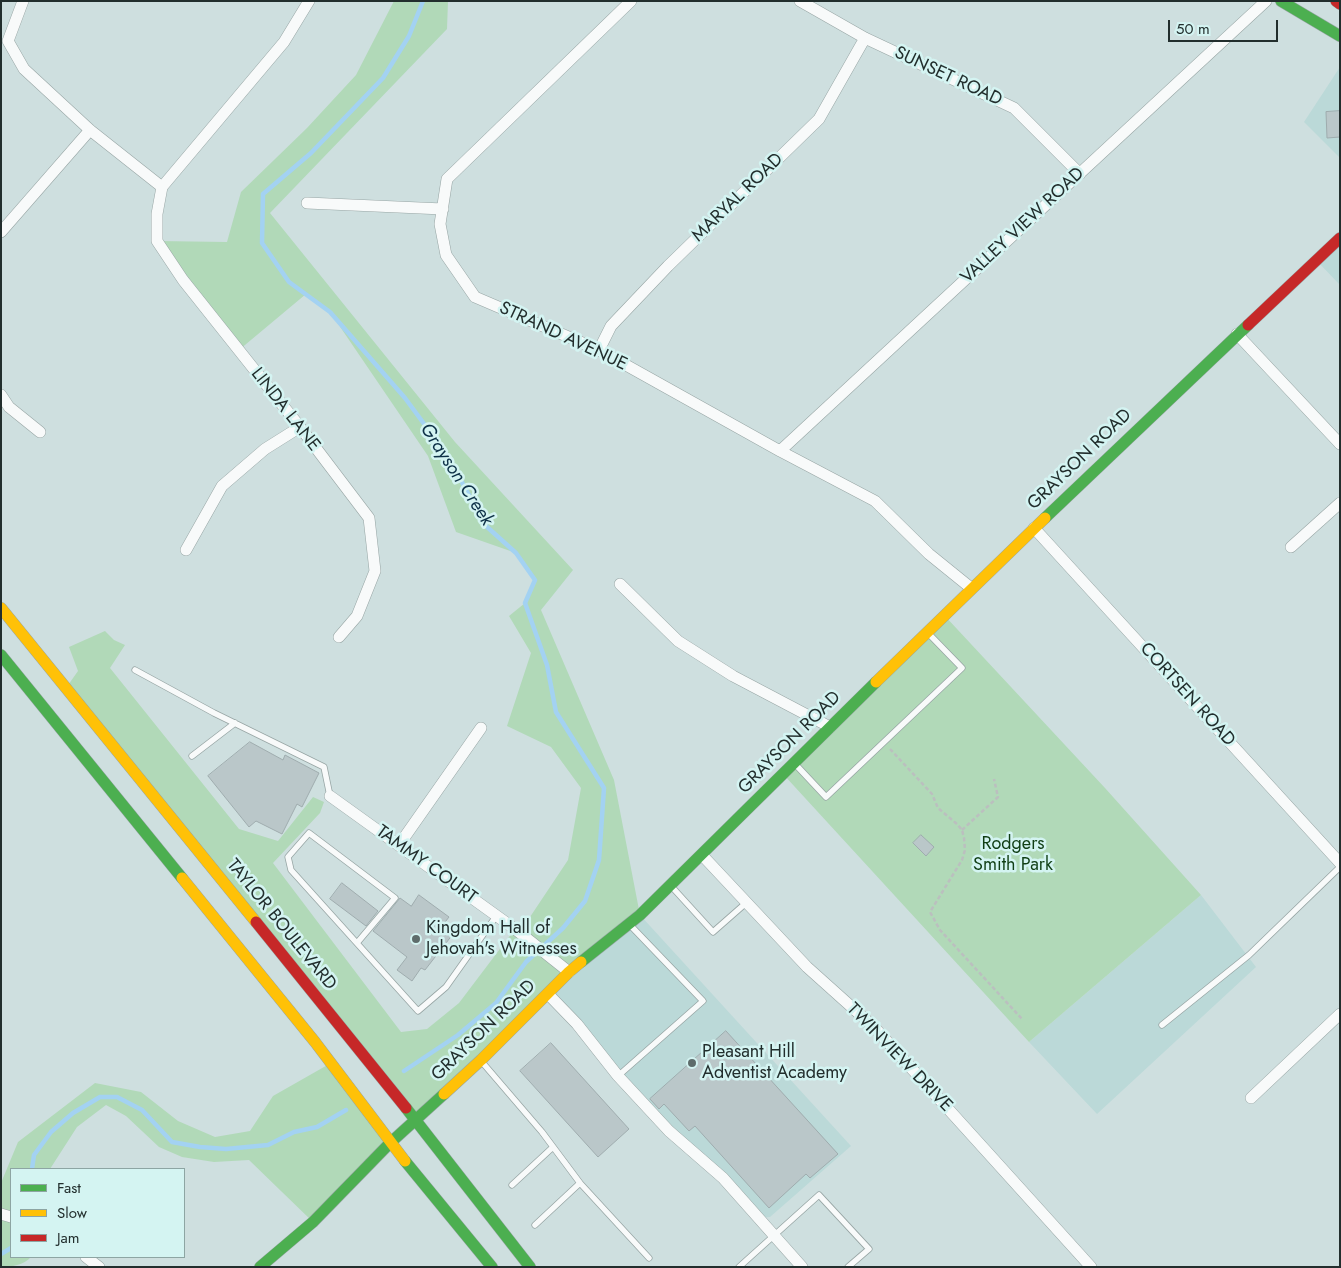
<!DOCTYPE html>
<style>
body{margin:0}
#map{position:relative;width:1341px;height:1268px;overflow:hidden;background:#cedfdf;font-family:Jost,sans-serif}
canvas{display:block}
.frame{position:absolute;inset:0;border:2px solid #222e2d;pointer-events:none}
.legend{position:absolute;left:10px;top:1168px;width:175px;height:90px;box-sizing:border-box;background:#d4f4f2;border:1px solid #8da5a3;margin:0;padding:6px 9px;list-style:none;font-size:15px;color:#222e2d}
.legend li{display:flex;align-items:center;gap:10px;height:25px}
.legend b{width:25px;border:1px solid #8da5a3}
.scale{position:absolute;left:1168px;top:20px;width:110px;height:22px;box-sizing:border-box;border:2px solid #222e2d;border-top:0;padding-left:6px;font-size:15px;line-height:18px;white-space:nowrap;color:#222e2d;-webkit-text-stroke:4px #d4f4f2;paint-order:stroke}
</style>
<div id="map">
<canvas width="1341" height="1268"></canvas>
<div class="frame"></div>
<ul class="legend">
<li><b style="height:6px;background:#4caf50"></b>Fast</li>
<li><b style="height:6px;background:#ffc107"></b>Slow</li>
<li><b style="height:6px;background:#c62828"></b>Jam</li>
</ul>
<div class="scale">50 m</div>
</div>
<script>
const g = document.querySelector('canvas').getContext('2d');
g.lineJoin = 'round';
function fill(path, color) {
  g.fillStyle = color;
  g.fill(path, 'evenodd');
}
function strokePath(path, color, width, dash) {
  g.strokeStyle = color;
  g.lineWidth = width;
  g.lineCap = dash ? 'butt' : 'round';
  g.setLineDash(dash || []);
  g.stroke(path);
}
function drawText(font, color, halo, rows, align = 'center') {
  g.font = font + ' Jost,sans-serif';
  g.lineWidth = 5;
  g.setLineDash([]);
  g.textBaseline = 'middle';
  g.strokeStyle = halo;
  g.fillStyle = color;
  for (const [text, x, y, turn = 0] of rows) {
    g.save();
    g.translate(x, y);
    g.rotate((+turn || 0) * Math.PI / 180);
    g.textAlign = isNaN(turn) ? turn : align;
    if (halo) g.strokeText(text, 0, 0);
    g.fillText(text, 0, 0);
    g.restore();
  }
}
fill(new Path2D(`
 M1340,67v91l-36,-36z
 M1340,238v47l-24,-25z
 M1201,895l55,72 -159,147 -68,-72z
 M640,915l211,231 -81,71 -11,1 -90,-87 -121,-137z`), '#bbd9d8');
fill(new Path2D(`
 M394,1h54l-1,28 -177,184 185,229 118,128 -32,40 73,170 26,135 -224,205 -350,-432 12,-17 -9,-24 36,-16 9,9 11,5 -15,23 129,161 39,12 35,-44 11,5 -4,11 -47,50 128,169 26,-3 32,-26 56,-74 5,3 48,-72 13,-72 -30,-41 -44,-21 24,-73 -22,-37 16,-13 10,-23 -19,-27 -60,-21 -28,-76 -98,-144 -24,-18 -67,56 -82,-109 70,1 14,-50 66,-64 49,-53z
 M944,615l161,173 96,107 -172,147 -246,-268z
 M331,1063l59,80 -77,79 -64,-62 -35,2 -32,-5 -23,-10 -33,-31 -20,-11 -29,22 -27,42h-39v88h20c-7,8 -20,10 -30,10v-84l17,-41 77,-59 46,9 37,29 37,16 35,-6 23,-35z`), '#b1d9b8');
strokePath(new Path2D(`
 M404,1071l54,-36 38,-32 30,-41 37,-34 22,-27 14,-41 5,-72 -48,-76 -9,-47 -22,-62 10,-23 -19,-27 -30,-27 -39,-71 -42,-57 -75,-86 -41,-30 -27,-39 1,-49 48,-41 72,-75 26,-42 14,-35
 M32,1169l2,-14 17,-23 22,-19 27,-16h17l25,13 30,32 28,5 26,2 42,-4 26,-13 23,-5 29,-17
 M1,1254l10,-6`), '#a3d2f2', 4.5);
const building = new Path2D(`
 M1340,111v26l-13,1 -1,-26z
 M250,742l33,18 2,-5 34,18 -17,34 -5,-3 -15,30 -26,-13 -7,6 -41,-51z
 M921,835l13,12 -8,9 -13,-13z
 M342,883l36,28 -12,15 -36,-27z
 M419,895l30,22 -7,9 11,8 -28,36 -4,-2 -9,13 -15,-11 10,-13 -34,-26 27,-33 11,8z
 M726,1031l112,123 -28,24 -4,-4 -37,34 -74,-82 -6,5 -25,-27 -5,5 -9,-10z
 M551,1043l78,86 -31,28 -78,-86z`);
fill(building, '#bac7c9');
strokePath(building, '#9facae', 1);
const lane = new Path2D(`
 M135,670l79,43 110,54 6,29
 M192,756l43,-33
 M796,765l30,32 136,-129 -34,-35
 M672,887l41,45 33,-29
 M357,943l38,-45 -86,-65 -21,24 3,13 127,141 28,-24 51,-72
 M1162,1025l87,-70 91,-88
 M482,1062l60,70 38,51 -45,42
 M618,1076l85,-75 -73,-76
 M580,1183l69,75
 M512,1185l41,-38
 M739,1267l80,-72 50,54 -21,18`);
const street = new Path2D(`
 M23,1l-15,40 16,28 66,61 72,57 122,-145 25,-41
 M631,1l-184,178 -7,45 6,31 29,42 124,53 181,101 95,50 54,53 42,34
 M800,1l65,37 149,70 66,66
 M162,187l-5,27v27l26,39 117,147 69,91 6,53 -18,45 -18,21
 M307,203l136,6
 M1,232l89,-102
 M1237,334l103,110
 M599,350l12,-24 57,-60 151,-147 46,-81
 M1,395l8,12 31,25
 M780,451l486,-450
 M1034,528l306,335
 M1291,547l49,-44
 M186,550l36,-64 43,-37 35,-22
 M620,584l58,57 55,35 97,51
 M330,796l185,133 54,43
 M399,845l82,-117
 M702,855l105,112 68,61 216,239
 M548,994l29,30 41,52 51,55 54,47 79,89
 M1251,1098l89,-84
 M1,1214l10,3
 M86,1257l13,10`);
const fast = new Path2D(`
 M1281,1l59,35
 M1045,518l203,-193
 M1,655l181,223
 M581,962l59,-47 236,-233
 M406,1108l124,159
 M405,1161l87,106
 M260,1267l53,-45 77,-79 54,-49`);
const slow = new Path2D(`
 M1,608l255,314
 M876,682l169,-164
 M182,878l133,164 90,119
 M444,1094l37,-34 88,-88 12,-10`);
const jam = new Path2D(`
 M1336,1l4,3
 M1248,325l92,-87
 M256,922l150,186`);
strokePath(lane, '#97a5a4', 7);
strokePath(street, '#97a5a4', 12);
strokePath(fast, '#97a5a4', 12);
strokePath(slow, '#97a5a4', 12);
strokePath(jam, '#97a5a4', 12);
strokePath(new Path2D(`
 M890,749l42,45 6,14 19,16 5,6 2,8 1,12 -3,10 -32,52 10,18 82,89
 M962,830l36,-33 -4,-18`), '#bbbfbf', 2.5, [4, 2.5]);
strokePath(lane, '#f8fafa', 5.5);
strokePath(street, '#f8fafa', 11);
strokePath(fast, '#4caf50', 11);
strokePath(slow, '#ffc107', 11);
strokePath(jam, '#c62828', 11);
for (const [x, y, r, color] of [
 [416,939,5,"#5e6c6b"],
 [692,1063,5,"#5e6c6b"]
]) {
  const dot = new Path2D();
  dot.arc(x, y, r, 0, 2 * Math.PI);
  g.fillStyle = color;
  g.fill(dot);
  strokePath(dot, '#d4f4f2', 2);
}
drawText('18px', '#222e2d', '#d4f4f2', [
 ["SUNSET ROAD",948,77,25],
 ["MARYAL ROAD",738,198,-44],
 ["VALLEY VIEW ROAD",1023,226,-43],
 ["STRAND AVENUE",563,337,25],
 ["LINDA LANE",285,410,52],
 ["GRAYSON ROAD",1080,460,-44],
 ["CORTSEN ROAD",1187,695,48],
 ["GRAYSON ROAD",790,743,-45],
 ["TAMMY COURT",426,865,36],
 ["TAYLOR BOULEVARD",281,925,51],
 ["GRAYSON ROAD",484,1031,-44],
 ["TWINVIEW DRIVE",899,1058,46]
]);
drawText('18px', '#103e14', '#d4f4f2', [
 ["Rodgers",1013,845],
 ["Smith Park",1013,866]
]);
drawText('18px', '#222e2d', '#d4f4f2', [
 ["Kingdom Hall of",426,929],
 ["Jehovah's Witnesses",426,950],
 ["Pleasant Hill",702,1053],
 ["Adventist Academy",702,1074]
], 'left');
drawText('italic 19px', '#0e3147', '#d4f4f2', [
 ["Grayson Creek",456,475,57]
]);
</script>
